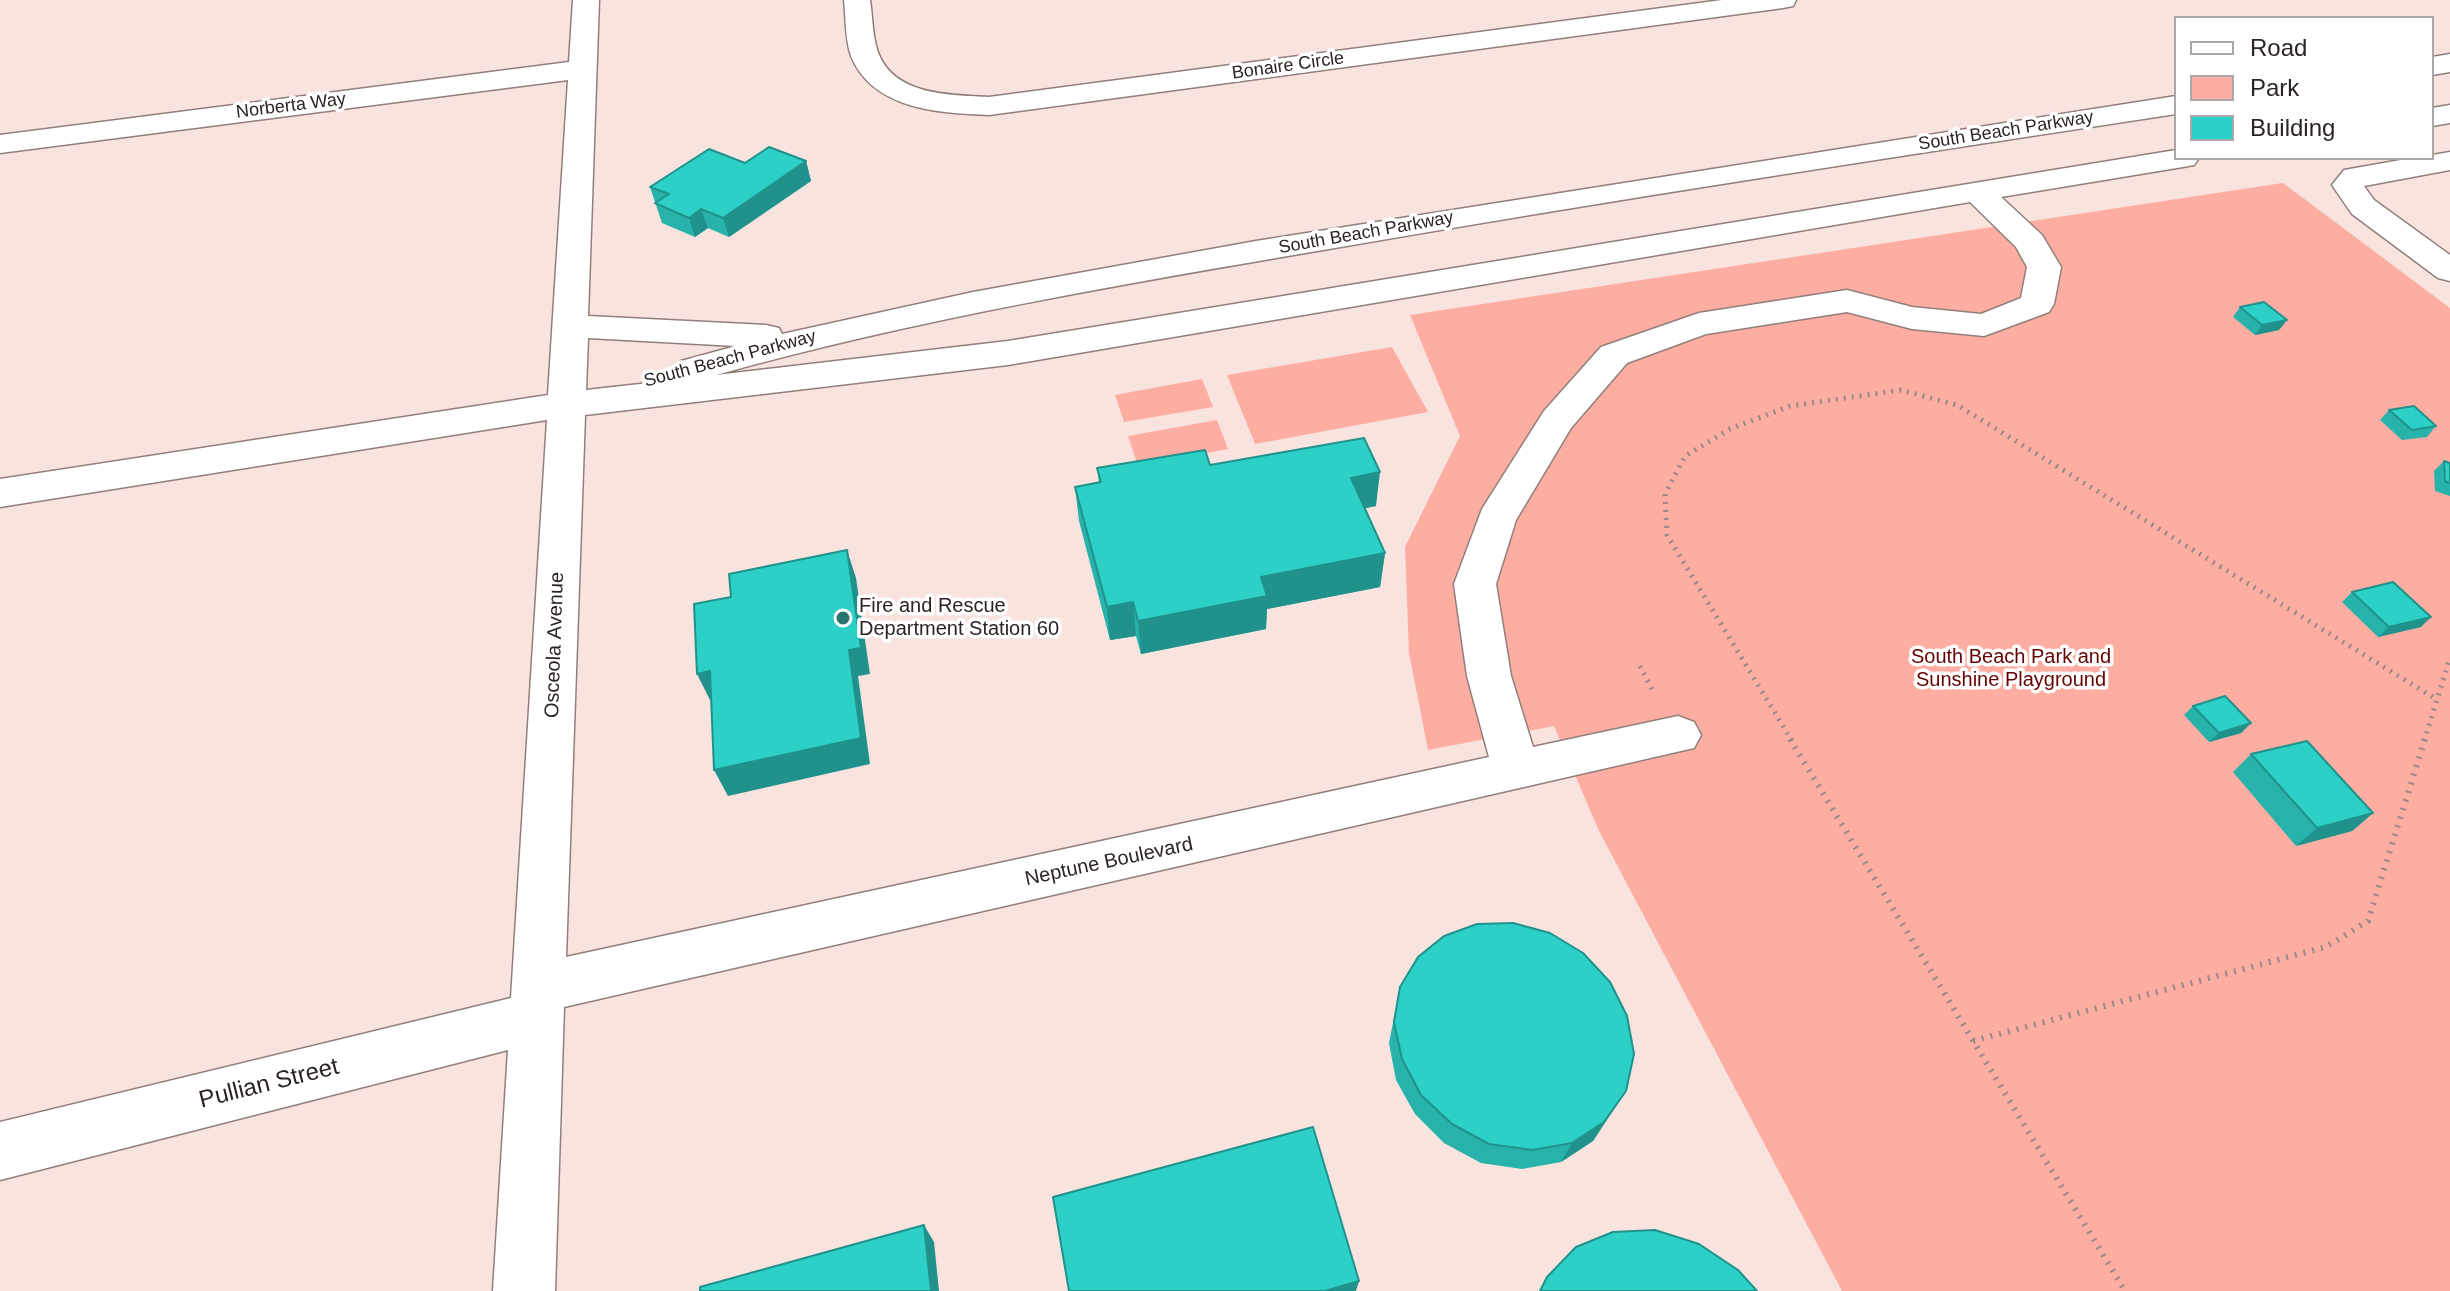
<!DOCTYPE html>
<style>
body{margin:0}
#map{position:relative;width:2450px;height:1291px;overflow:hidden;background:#f8e3df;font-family:Helvetica,sans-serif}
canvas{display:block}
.legend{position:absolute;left:2174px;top:16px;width:260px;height:144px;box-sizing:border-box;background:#fff;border:2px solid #aba7a7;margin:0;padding:10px 14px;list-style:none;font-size:24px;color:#2c2423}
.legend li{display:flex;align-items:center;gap:16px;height:40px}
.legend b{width:40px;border:2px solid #aba7a7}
</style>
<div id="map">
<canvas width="2450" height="1291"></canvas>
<ul class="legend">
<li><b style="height:10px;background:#fff"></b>Road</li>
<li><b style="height:22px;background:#fdada1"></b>Park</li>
<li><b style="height:22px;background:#2dd0c7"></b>Building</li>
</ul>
</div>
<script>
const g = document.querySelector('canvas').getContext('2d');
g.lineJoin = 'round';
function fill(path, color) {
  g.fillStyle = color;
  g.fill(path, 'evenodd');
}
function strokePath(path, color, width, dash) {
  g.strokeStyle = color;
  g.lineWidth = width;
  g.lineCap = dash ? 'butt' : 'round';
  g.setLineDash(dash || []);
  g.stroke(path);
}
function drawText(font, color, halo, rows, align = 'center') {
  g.font = font + ' Helvetica,sans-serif';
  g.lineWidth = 7;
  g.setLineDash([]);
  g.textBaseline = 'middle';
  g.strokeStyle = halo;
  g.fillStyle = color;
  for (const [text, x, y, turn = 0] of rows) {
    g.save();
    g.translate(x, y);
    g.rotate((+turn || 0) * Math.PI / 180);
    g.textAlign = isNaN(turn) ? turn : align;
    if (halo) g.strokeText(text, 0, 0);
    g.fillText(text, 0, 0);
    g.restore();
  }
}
fill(new Path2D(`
 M2283,183l167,125v983h-608l-243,-460 -45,-105 -126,24 -19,-97 -4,-106 55,-111 -50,-121z
 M1392,347l36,65 -173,32 -28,-69z
 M1202,379l11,28 -89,15 -9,-27z
 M1217,420l11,29 -90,17 -10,-30z`), '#fdada1');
const minor = new Path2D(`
 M573,0h26l-11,316 178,9 13,3 3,6 191,-42 283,-51 920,-145v18c-283,43 -565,86 -847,135 -206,35 -412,70 -613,126l292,-34 1168,-191v8h23l-5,7 -11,2 -182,30 41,38 19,32 -7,37 -5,8 -65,24 -72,-7 -65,-17 -141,22 -79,29 -56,65 -55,92 -20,64 15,92 22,71 145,-31 16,6 7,13 -7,13 -1130,259 -9,284h-62l15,-241 -508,130v-58l511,-124 36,-578 -547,87v-28l548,-84 20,-315 -568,73v-18l569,-73zM1970,202l46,45 11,20 -6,31 -40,16 -69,-7 -65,-17 -148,23 -98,34 -57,64 -62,98 -28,75 13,92 22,81 -923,200 19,-542 423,-50zM588,338l148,8 -55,15 -5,8 9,10 -99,11z
 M844,0h26c3,18 2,40 10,57 18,39 73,38 109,40l733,-97h74l-3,6 -10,2 -794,107c-49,-2 -116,-5 -138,-59 -6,-17 -5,-38 -7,-56z
 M2450,54v18l-18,3v-18z
 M2450,105v18l-18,3v-18z
 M2450,152v18l-86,16 10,14 76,55v26l-12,-3 -86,-64 -20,-29 12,-15 68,-12h20v-3z`);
strokePath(minor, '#917f7b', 3);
strokePath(new Path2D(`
 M1640,666l14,27
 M1792,741l-125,-206 -2,-41 20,-38 45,-27 60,-23 111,-16 56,15 479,294
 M2424,741l26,-83`), '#988a87', 5, [2, 6]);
strokePath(new Path2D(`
 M1790,739l335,552
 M1973,1041l353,-94 42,-26 57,-182`), '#988a87', 6, [2, 7]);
fill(minor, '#fff');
fill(new Path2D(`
 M806,161l5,20 -82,56 -21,-9 -13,9 -33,-14 -12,-36 95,-24z
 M2240,307l47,13 -8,10 -24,5 -22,-18z
 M2389,410l47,16 -9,11 -25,3 -22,-20z
 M2444,461l6,2v33l-15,-5 -1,-20z
 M1210,465l166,41 -11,2 20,45 -5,34 -113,22 -1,20 -125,25 -5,-18 -26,4 -31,-119 -4,-34 24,-4 -2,-15z
 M2352,592l69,35 -43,10 -36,-35z
 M2193,706l58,17 -10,10 -32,9 -25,-27z
 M2251,754l122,59 -21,18 -56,15 -63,-74z
 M1400,987l213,123 -20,31 -32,21 -39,7 -41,-6 -37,-20 -29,-29 -19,-34 -7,-37z`), '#27b3ab');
fill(new Path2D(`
 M806,161l5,20 -82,56 -6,-19z
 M701,209l7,19 -13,9 -6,-19z
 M2287,320l-8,10 -24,5 7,-10z
 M1380,472l-4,34 -29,6 4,-34z
 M847,550l9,28 14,96 -12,2 12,88 -142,32 -14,-26 135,-120z
 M1385,553l-5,34 -113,22 -1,20 -125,25 -3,-33 123,-44z
 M1133,602l3,34 -26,4 -3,-33z
 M2431,617l-10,10 -43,10 11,-10z
 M710,671l13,26 -13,3 -13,-26z
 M2251,723l-10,10 -32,9 10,-9z
 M2373,813l-21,18 -56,15 21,-18z
 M1626,1091l-33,50 -32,21 11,-19z
 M924,1225l10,17 5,49h-8z
 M1359,1281l-3,10h-31z`), '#20928b');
const building = new Path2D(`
 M769,147l37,14 -83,57 -22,-9 -12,9 -34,-15 14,-9 -19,-7 59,-38 36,14z
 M2264,302l23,18 -25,5 -22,-18z
 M2414,406l22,20 -24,4 -23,-20z
 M1364,438l16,34 -29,6 34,75 -124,24 6,19 -129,25 -5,-19 -26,5 -32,-120 26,-5 -4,-14 108,-18 5,15z
 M2444,461l6,2v20l-5,-2z
 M847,550l14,98 -12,2 12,88 -147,32 -4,-99 -13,3 -3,-70 37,-7 -2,-23z
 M2393,582l38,35 -42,10 -37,-35z
 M2225,696l26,27 -32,10 -26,-27z
 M2307,741l66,72 -56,15 -66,-74z
 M1513,923l37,10 33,20 27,29 17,34 7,38 -8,37 -22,31 -32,21 -40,7 -43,-6 -37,-20 -31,-29 -19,-36 -8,-37 6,-35 18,-30 26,-21 33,-12z
 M1313,1127l46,154 -34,10h-256l-16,-94z
 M924,1225l7,66h-231v-4z
 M1655,1230l44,14 39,26 19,21h-217l7,-14 29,-30 37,-15z`);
fill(building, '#2dd0c7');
strokePath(building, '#20928b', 2);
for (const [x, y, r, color] of [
 [843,618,8,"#2a746f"]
]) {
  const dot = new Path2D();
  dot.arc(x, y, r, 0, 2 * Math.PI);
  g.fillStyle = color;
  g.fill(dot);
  strokePath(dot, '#fff', 3);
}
drawText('18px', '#2c2423', '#fff', [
 ["Bonaire Circle",1288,66,-8],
 ["Norberta Way",291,106,-7],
 ["South Beach Parkway",2006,131,-9],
 ["South Beach Parkway",1366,233,-10],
 ["South Beach Parkway",730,359,-15]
]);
drawText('20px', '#2c2423', '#fff', [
 ["Fire and Rescue",859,606],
 ["Department Station 60",859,629]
], 'left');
drawText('20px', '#2c2423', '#fff', [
 ["Osceola Avenue",555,645,-88],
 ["Neptune Boulevard",1109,862,-12]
]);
drawText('20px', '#630403', '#fff', [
 ["South Beach Park and",2011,657],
 ["Sunshine Playground",2011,680]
]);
drawText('24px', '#2c2423', '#fff', [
 ["Pullian Street",269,1084,-14]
]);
</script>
